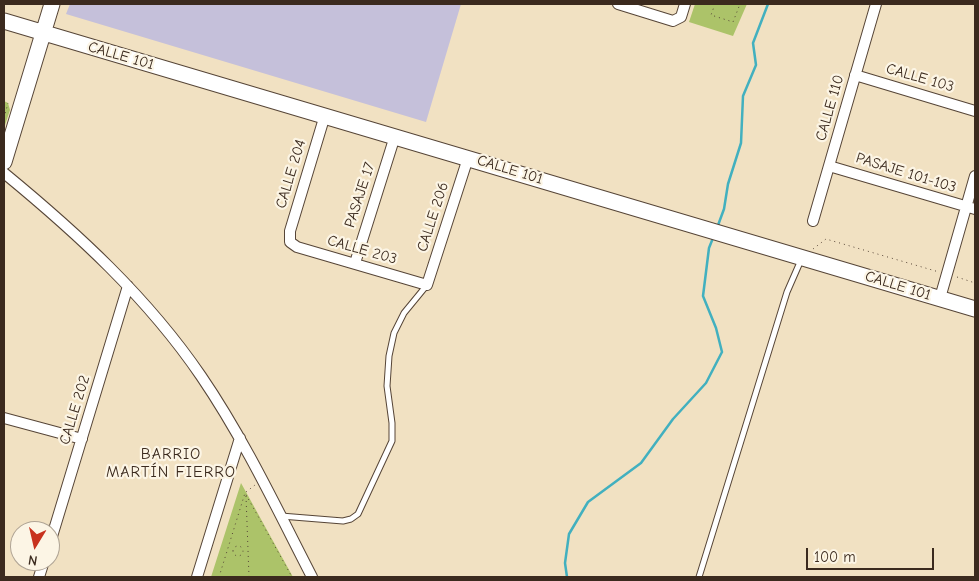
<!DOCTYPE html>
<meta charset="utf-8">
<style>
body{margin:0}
#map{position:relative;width:979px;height:581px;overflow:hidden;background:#f1e1c2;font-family:"Comic Neue",sans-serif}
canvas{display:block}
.frame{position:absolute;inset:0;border:5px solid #3b2a1e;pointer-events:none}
.north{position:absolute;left:10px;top:521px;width:50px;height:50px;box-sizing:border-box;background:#fcf5e5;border:1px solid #afa495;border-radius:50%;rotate:189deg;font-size:14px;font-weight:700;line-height:20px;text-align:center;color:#3b2a1e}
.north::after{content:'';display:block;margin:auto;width:18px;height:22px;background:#c8321e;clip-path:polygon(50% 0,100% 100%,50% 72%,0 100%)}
.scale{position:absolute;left:806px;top:548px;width:128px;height:22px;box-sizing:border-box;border:2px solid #3b2a1e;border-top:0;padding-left:6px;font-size:15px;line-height:18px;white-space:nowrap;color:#3b2a1e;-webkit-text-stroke:4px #fcf5e5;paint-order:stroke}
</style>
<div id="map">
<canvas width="979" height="581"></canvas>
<div class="frame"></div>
<div class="north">N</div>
<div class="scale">100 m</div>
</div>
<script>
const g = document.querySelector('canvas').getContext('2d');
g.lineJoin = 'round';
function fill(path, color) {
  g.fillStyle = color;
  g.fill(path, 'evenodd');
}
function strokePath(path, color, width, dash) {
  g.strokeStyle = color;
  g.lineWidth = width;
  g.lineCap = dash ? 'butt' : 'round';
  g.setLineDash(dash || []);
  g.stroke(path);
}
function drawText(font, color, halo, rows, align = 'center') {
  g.font = font + ' "Comic Neue",sans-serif';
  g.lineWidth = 4.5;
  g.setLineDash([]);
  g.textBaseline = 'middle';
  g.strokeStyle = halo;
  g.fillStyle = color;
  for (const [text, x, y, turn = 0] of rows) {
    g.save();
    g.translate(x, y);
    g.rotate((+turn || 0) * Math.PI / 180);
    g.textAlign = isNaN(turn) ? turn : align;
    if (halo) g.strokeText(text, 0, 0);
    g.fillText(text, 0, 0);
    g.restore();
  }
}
fill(new Path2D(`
 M70,4h391l-35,118 -360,-108z`), '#c5c0da');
fill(new Path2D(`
 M695,4h52l-14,32 -44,-14z
 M4,101l4,2 2,7 -6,18z
 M241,483l52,94h-82z`), '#acc369');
strokePath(new Path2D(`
 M717,228l7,-19 4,-25 13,-41 2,-47 13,-31 -3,-22 15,-39
 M567,577l-2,-14 4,-29 19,-32 53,-39 32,-44 33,-36 16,-31 -6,-24 -13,-32 6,-48 4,-10`), '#42b0bf', 2.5);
const lane = new Path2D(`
 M281,516l62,5 8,-2 7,-5 34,-73v-18l-5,-37 2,-30 5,-23 10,-20 23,-28
 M699,577l88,-285 14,-32`);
const street = new Path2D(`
 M618,4l55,17 8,-4 4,-13
 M855,75l120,36
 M325,115l-35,116v11l7,5 130,38 41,-127
 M829,166l146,43
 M4,173c73,60 143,124 197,203 43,63 76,133 111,201
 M813,221l63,-217
 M355,263l40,-127
 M940,298l35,-122
 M4,418l78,21
 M50,543l78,-257
 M39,577l5,-16
 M197,577l43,-139`);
const secondary = new Path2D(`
 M4,21l971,288
 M4,162l48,-158`);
strokePath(lane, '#564537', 7);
strokePath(street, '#564537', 12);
strokePath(secondary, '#564537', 17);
strokePath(new Path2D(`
 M715,4l-4,11 22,7 7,-18
 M4,118l4,-15
 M813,249l13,-10 113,33
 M957,277l18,6
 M246,492l9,-7
 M246,496l3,81
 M233 551a5 5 0 1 1 10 0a5 5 0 1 1-10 0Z
 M219,577l26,-84 47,84`), '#564537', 1, [1, 4]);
strokePath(lane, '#fff', 5);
strokePath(street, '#fff', 10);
strokePath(secondary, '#fff', 15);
drawText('15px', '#3b2a1e', '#fcf5e5', [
 ["CALLE 101",121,56,16],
 ["CALLE 103",920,78,16],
 ["CALLE 110",830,108,-74],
 ["CALLE 101",510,170,17],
 ["PASAJE 101-103",906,173,17],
 ["CALLE 204",291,174,-73],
 ["PASAJE 17",360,195,-72],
 ["CALLE 206",433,217,-72],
 ["CALLE 203",362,250,16],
 ["CALLE 101",898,286,17],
 ["CALLE 202",75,410,-73]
]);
g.letterSpacing = '1px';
drawText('16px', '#3b2a1e', '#fcf5e5', [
 ["BARRIO",171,454],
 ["MARTÍN FIERRO",171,472]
]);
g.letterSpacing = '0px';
</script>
